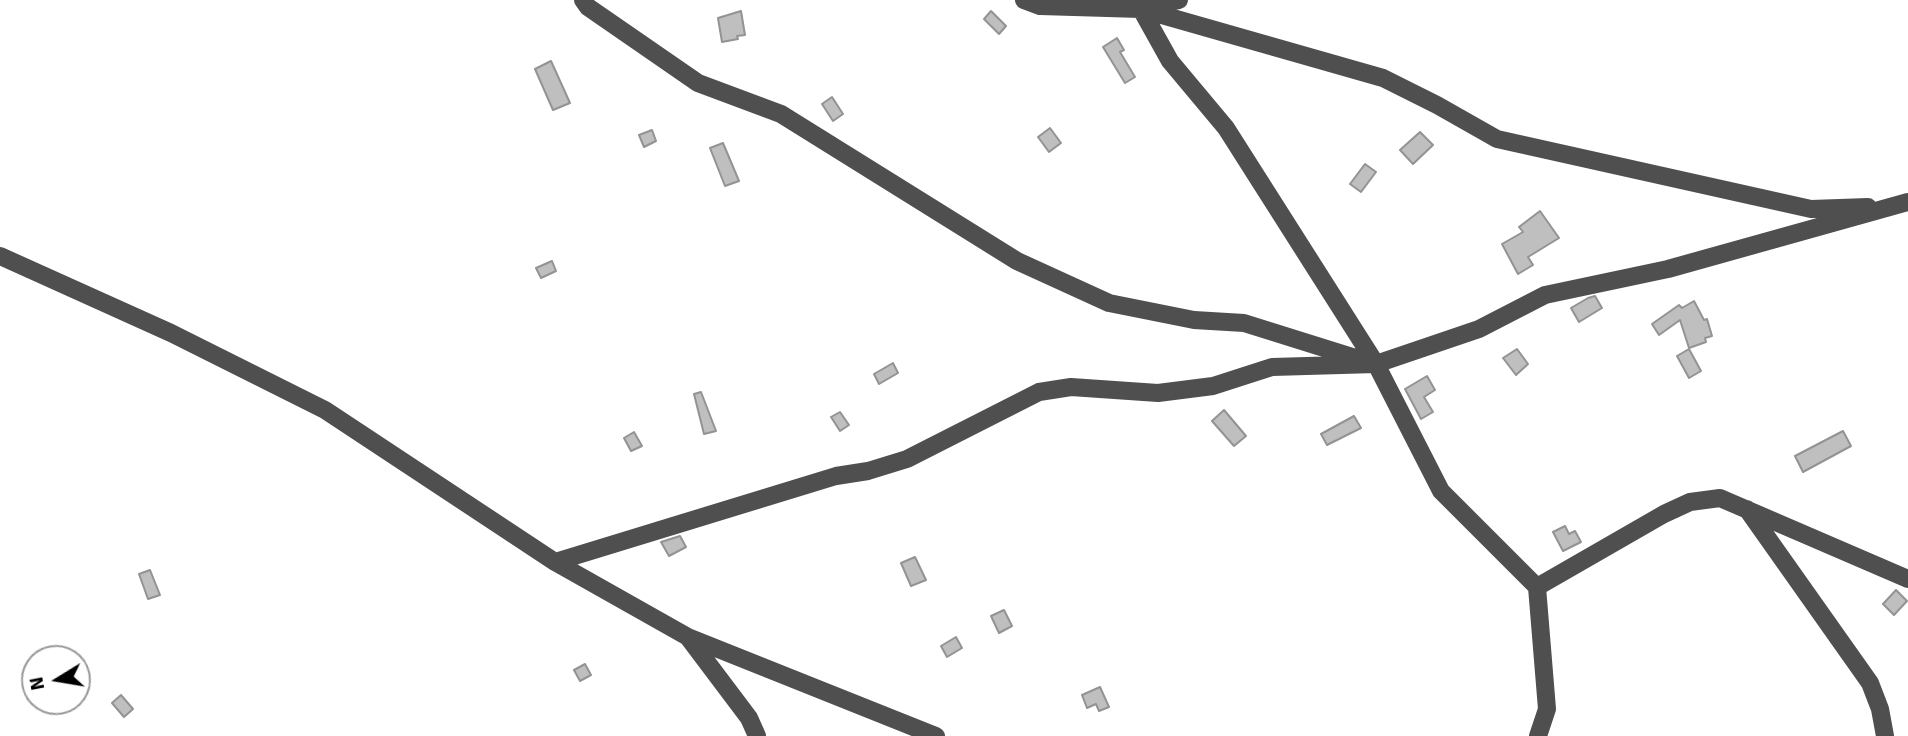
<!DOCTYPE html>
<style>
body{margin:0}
#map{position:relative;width:1908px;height:736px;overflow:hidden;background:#fff;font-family:Signika,sans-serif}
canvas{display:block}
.north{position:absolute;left:21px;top:645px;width:70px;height:70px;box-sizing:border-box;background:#fff;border:2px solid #999;border-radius:50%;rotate:259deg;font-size:19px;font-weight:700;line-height:28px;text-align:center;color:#000}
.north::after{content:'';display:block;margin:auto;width:24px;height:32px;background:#000;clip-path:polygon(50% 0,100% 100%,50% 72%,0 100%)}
</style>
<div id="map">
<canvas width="1908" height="736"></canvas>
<div class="north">N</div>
</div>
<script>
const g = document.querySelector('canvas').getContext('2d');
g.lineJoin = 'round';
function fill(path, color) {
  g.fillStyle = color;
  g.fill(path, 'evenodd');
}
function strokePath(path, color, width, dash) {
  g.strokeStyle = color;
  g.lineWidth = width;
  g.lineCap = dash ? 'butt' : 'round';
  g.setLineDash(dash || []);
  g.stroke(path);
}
const building = new Path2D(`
 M741,11l4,24 -8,1 1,3 -16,3 -4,-24z
 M991,11l15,15 -7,8 -15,-15z
 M1117,38l7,12 -4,2 15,25 -10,6 -22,-36z
 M551,61l19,42 -17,7 -18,-41z
 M832,97l11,17 -10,7 -11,-17z
 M1050,128l11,15 -12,9 -11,-15z
 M652,130l4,11 -12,6 -5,-12z
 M1420,132l13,13 -20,19 -13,-14z
 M723,143l16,38 -14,5 -15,-38z
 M1365,164l11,8 -15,20 -11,-8z
 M1540,211l19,27 -31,19 5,8 -15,9 -16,-30 21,-12 -4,-5z
 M552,261l4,10 -15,7 -5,-10z
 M1595,296l7,12 -23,14 -8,-14 17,-10z
 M1694,301l10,19 3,-1 5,17 -7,2 1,4 -17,6 -9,-28 -21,15 -7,-11 27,-19 3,3z
 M1517,349l11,15 -12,11 -13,-17z
 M1689,349l12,22 -12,7 -12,-22z
 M893,363l5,10 -19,11 -5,-10z
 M1427,376l8,14 -11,7 9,15 -12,7 -16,-30z
 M701,392l15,39 -12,3 -10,-40z
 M1224,410l22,26 -12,10 -22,-25z
 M840,412l9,13 -9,6 -9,-14z
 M1354,416l7,12 -34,17 -6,-11z
 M1843,431l8,15 -48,26 -8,-16z
 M634,432l8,14 -11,5 -7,-13z
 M1565,526l4,8 6,-3 6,11 -18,9 -10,-19z
 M680,536l6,11 -17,9 -8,-14z
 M915,557l11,23 -15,6 -10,-23z
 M150,570l10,25 -12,4 -9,-25z
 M1896,590l11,11 -13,14 -11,-11z
 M1004,610l8,16 -13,7 -8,-17z
 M956,637l6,11 -15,9 -6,-11z
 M585,664l6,11 -11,6 -6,-11z
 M1100,687l9,20 -10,4 -3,-7 -9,4 -5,-13z
 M121,695l12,14 -9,8 -12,-14z`);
fill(building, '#bfbfbf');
strokePath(building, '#939393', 2);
strokePath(new Path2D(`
 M583,0l5,7 110,76 83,31 236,147 92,42 85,17 50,3 115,36
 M1024,0l16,6 101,3 38,-9
 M1141,9l29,52 56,67 150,236 65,127 96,96 127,-73 26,-12 30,-4 188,81
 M1141,9l242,69 54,27 60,34 314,70 57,-2
 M0,256l171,77 154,77 230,152 133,75 248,99
 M1747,509l123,174 10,26 5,27
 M555,562l281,-86 32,-5 39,-12 132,-67 32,-5 87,6 55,-7 59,-19 104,-3 103,-35 66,-34 123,-26 240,-67
 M1537,587l10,122 -9,27
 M688,637l61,81 8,18`), '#4f4f4f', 18);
</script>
